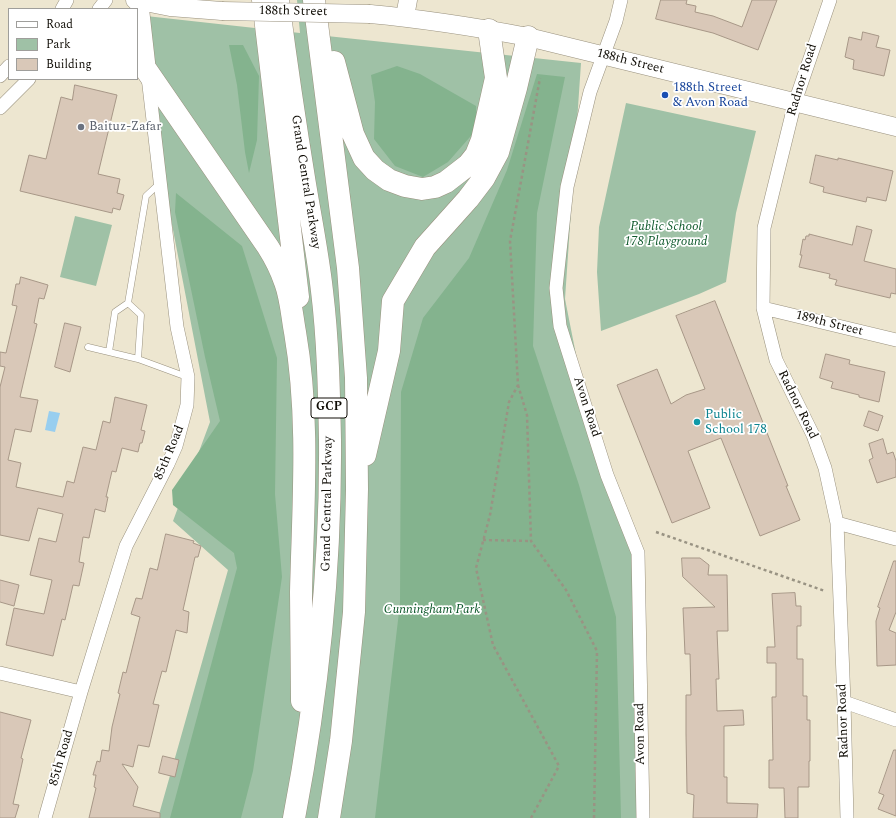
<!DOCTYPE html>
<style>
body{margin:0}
#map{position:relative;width:896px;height:818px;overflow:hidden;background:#ede6d0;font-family:Spectral,serif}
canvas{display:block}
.legend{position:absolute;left:8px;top:8px;width:130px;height:72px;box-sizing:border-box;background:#fff;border:1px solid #9f9e9b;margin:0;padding:5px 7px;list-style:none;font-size:12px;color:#100d06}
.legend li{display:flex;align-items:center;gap:8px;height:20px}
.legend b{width:20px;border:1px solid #9f9e9b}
</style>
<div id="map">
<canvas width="896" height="818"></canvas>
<ul class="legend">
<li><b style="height:5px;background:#fff"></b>Road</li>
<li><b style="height:11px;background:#9fc1a6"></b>Park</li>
<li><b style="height:11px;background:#d9c8b8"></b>Building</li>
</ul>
</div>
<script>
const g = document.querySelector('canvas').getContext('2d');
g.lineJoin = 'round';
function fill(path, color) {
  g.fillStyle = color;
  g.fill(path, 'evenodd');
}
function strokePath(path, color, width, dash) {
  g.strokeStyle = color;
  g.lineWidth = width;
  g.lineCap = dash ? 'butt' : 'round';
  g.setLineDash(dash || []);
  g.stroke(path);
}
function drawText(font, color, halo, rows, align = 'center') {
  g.font = font + ' Spectral,serif';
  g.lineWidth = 3.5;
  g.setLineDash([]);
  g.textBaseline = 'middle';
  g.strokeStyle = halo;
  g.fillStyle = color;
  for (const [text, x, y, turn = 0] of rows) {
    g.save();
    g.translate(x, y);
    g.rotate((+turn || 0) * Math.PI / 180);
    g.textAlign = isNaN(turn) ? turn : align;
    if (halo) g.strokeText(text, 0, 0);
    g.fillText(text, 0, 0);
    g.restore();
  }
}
fill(new Path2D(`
 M297,0h7l4,34 273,29 -16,236 19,96 36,96 20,69 -4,258h-478l70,-248 -55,-49 37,-99 -73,-379v-28l163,18z
 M626,103l130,28 -20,82 -10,69 -27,12 -98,37 -4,-59 2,-45z
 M75,216l37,9 -16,61 -36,-9z`), '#9fc1a6');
fill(new Path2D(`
 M229,45h14l16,31 -2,64 -8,33 -4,-21 -8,-67z
 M397,66l23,8 56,32 1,23 -29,33 -25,15 -28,-11 -21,-27 1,-37 -4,-27z
 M537,74l28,3 -28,136 -4,133 46,139 37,132 5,201h-246l25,-215 1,-211 22,-74 46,-60 38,-88z
 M176,193l66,53 35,112 -2,136 7,83 -29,194 -12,47h-71l67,-250 -3,-15 -61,-48 -1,-15 48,-69 -15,-64 -30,-145z`), '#84b38e');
fill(new Path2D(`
 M49,411l11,2 -5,19 -10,-2z`), '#98ceef');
const building = new Path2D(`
 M661,0h26l-1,4 10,2 -1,6 18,4 29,11 10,-27h25l-19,50 -45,-17 -57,-14z
 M863,32l16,4 -3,11 14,3 -6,26 -31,-7 1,-9 -9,-3 4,-20 12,3z
 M75,85l42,10 -19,79 22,5 -3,14 7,2 -4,15 -7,-2 -1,5 -92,-22 9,-36 17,4 15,-62 11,3z
 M816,155l22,5v-2l55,13 -7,30 -19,-4 -1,5 -43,-10 1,-5 -14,-4z
 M857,226l15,4 -8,31 32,8v25l-5,-1 -1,5 -55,-13 2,-5 -8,-2 1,-4 -31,-7 3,-12h-2l3,-16 2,1 1,-4h3v-2l43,11z
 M21,277l27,8 -4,14 -5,-1 -5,25 3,1 -17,73 18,3 -7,32 -16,-3 -7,31 13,3 -5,24 47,10 4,-16 7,2 9,-36 13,3 7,-29 7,2 5,-26 32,8 -6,25 4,1 -3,12h-2l-2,9 -16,-4 -6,24 -4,-1 -6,26h2l-3,15 -10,-3 -6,29 -6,-1 -4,25 5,1 -5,23 -6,-1 -8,35 -3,-1 -9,37 -47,-11 8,-37 30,6 8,-34 -22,-5 9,-37 17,4 7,-28 -25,-6 -9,33 -29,-6v-148l5,-20 -5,-1v-14l6,1 11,-47 -5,-1 4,-21h3z
 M715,301l73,185h-2l14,34 -40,16 -39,-98 -33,13 22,57 -38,15 -55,-138 40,-16 14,35 15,-9 19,-6 -29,-73z
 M65,323l16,4 -11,45 -15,-5z
 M826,354l24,6 -1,4 36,8 -6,30 -20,-5v-2l-28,-7 2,-6 -13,-4z
 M869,411l14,5 -5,15 -14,-5z
 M883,439l4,15 6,-2 3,9v16l-19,6 -8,-23 4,-2 -4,-14z
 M166,534l28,7 -1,2 8,3 -3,11h-3l-12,53 6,2 -2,21 -11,-3 -10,42 -4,-1 -9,33 6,1 -10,42 -11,-2 -5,22 -11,-3 16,23 -5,19 27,7v5h-71l7,-30 -2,-1 2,-12h-3l4,-14 3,1 2,-12 7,1 3,-24 8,-33 -2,-1 5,-21 3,1 14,-56 -9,-3 5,-16 6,1 8,-31 7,2z
 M682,558h18l9,7 -1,10h19l1,56h-11l2,48h-3l1,32 26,-1 1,15 -20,1v51h3v26l31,1 -1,14h-64l1,-23 -7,-2 -1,-59v-39h5l-1,-41h-5l-2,-46 32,-1 -32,-30z
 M894,561h2v51l-7,18 7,3v32l-19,1 -1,-45 4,-13 -2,-1z
 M0,580l19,5 -5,21 -14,-4z
 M795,593l1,13h5v20h-4v33h6v37h4v24h3v41h-1v26h-11v31h-13l-1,-30h-15v-28h4l-1,-63h4v-34h-9v-16h8l-3,-53z
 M0,712l31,8 -10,38 2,1 -10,45 6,1 -4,13h-15z
 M894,750h2v66l-18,-7 6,-14 -5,-2z
 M163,756l16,4 -4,17 -16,-4z`);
fill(building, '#d9c8b8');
strokePath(building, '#a79787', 1);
const lane = new Path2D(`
 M128,303l13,12 -3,44
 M88,347l50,12 49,18
 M109,352l6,-40 13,-9 18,-107 14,-13`);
const street = new Path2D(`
 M621,0l-5,21 -26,71 -23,95 -11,101 4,38 47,149 31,78 5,265
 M830,0l-35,102 -31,126 -1,80 13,52 37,75 12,33 12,55 7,179 3,116
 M62,9l5,-9
 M99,9l7,-9
 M0,76l9,-10
 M0,108l29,-29
 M763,308l133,32
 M837,523l59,16
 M0,673l81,19
 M844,702l52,18
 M45,818l36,-126 45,-146 42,-82 8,-18 11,-41 1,-28 -11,-50 -29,-250`);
const secondary = new Path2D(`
 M135,0l35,7 52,4
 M139,0l8,71
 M370,14c53,5 105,13 158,23l368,90
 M405,17l3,-17`);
const highway = new Path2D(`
 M263,0l35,297
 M278,0c8,62 17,123 27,184 6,36 13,71 17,107 6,49 7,99 8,149 1,127 -12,253 -36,378
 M314,0l34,268 8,110 1,111 -3,123 -13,129 -12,77
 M334,62l19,72 11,24 11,12 14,10 16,6 17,3 13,-2 11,-5 22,-17 8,-10 6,-15 14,-62 -7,-48
 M147,71l121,176c7,11 13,23 17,35 6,16 7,34 10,50 15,87 8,173 6,260 0,36 1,73 1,109
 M365,455l24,-104 4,-50 32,-54 43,-48 16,-21 14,-26 18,-64 12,-51`);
strokePath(lane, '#99917e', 7);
strokePath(street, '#99917e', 14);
strokePath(secondary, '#99917e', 19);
strokePath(highway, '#99917e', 23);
strokePath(new Path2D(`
 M518,385l9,30 4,126 35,49 31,61 -3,167
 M656,532l169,59
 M483,540l48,1
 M531,818l28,-52 -66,-121 -17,-77 14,-53 19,-113 9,-17 -8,-144 30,-163`), '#999383', 2.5, [3, 3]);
strokePath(lane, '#fff', 6);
strokePath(street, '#fff', 13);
strokePath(secondary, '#fff', 18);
strokePath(highway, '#fff', 22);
const secondaryBridge = new Path2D(`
 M222,11l148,3`);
strokePath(secondaryBridge, '#99917e', 19, []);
strokePath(secondaryBridge, '#fff', 18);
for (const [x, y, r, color] of [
 [665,95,4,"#1a4fb4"],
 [81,127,4,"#6b7280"],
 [697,422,4,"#0f9aa8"]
]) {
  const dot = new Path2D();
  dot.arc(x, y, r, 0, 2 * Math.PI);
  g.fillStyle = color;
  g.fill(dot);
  strokePath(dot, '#fff', 1.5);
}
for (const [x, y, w] of [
 [329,408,36]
]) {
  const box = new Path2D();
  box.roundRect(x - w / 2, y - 10, w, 20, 3);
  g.fillStyle = '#fff';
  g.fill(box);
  strokePath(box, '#100d06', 1);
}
drawText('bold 12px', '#100d06', null, [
 ["GCP",329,408]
]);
drawText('13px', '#100d06', '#fff', [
 ["188th Street",293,12,1],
 ["188th Street",630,62,14],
 ["Radnor Road",803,80,-73],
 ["Grand Central Parkway",305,182,81],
 ["189th Street",829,324,14],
 ["Radnor Road",797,405,64],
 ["Avon Road",586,407,72],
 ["85th Road",170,453,-67],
 ["Grand Central Parkway",328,504,-89],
 ["Radnor Road",844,721,-92],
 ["Avon Road",641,734,-91],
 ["85th Road",62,758,-74]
]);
drawText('13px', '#164399', '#fff', [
 ["188th Street",673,88],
 ["& Avon Road",673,103]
], 'left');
drawText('13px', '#5b616d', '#fff', [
 ["Baituz-Zafar",89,127]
], 'left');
drawText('italic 13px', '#0e592b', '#fff', [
 ["Public School",666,227],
 ["178 Playground",666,242],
 ["Cunningham Park",432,610]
]);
drawText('13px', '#0d838f', '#fff', [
 ["Public",705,415],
 ["School 178",705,430]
], 'left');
</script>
